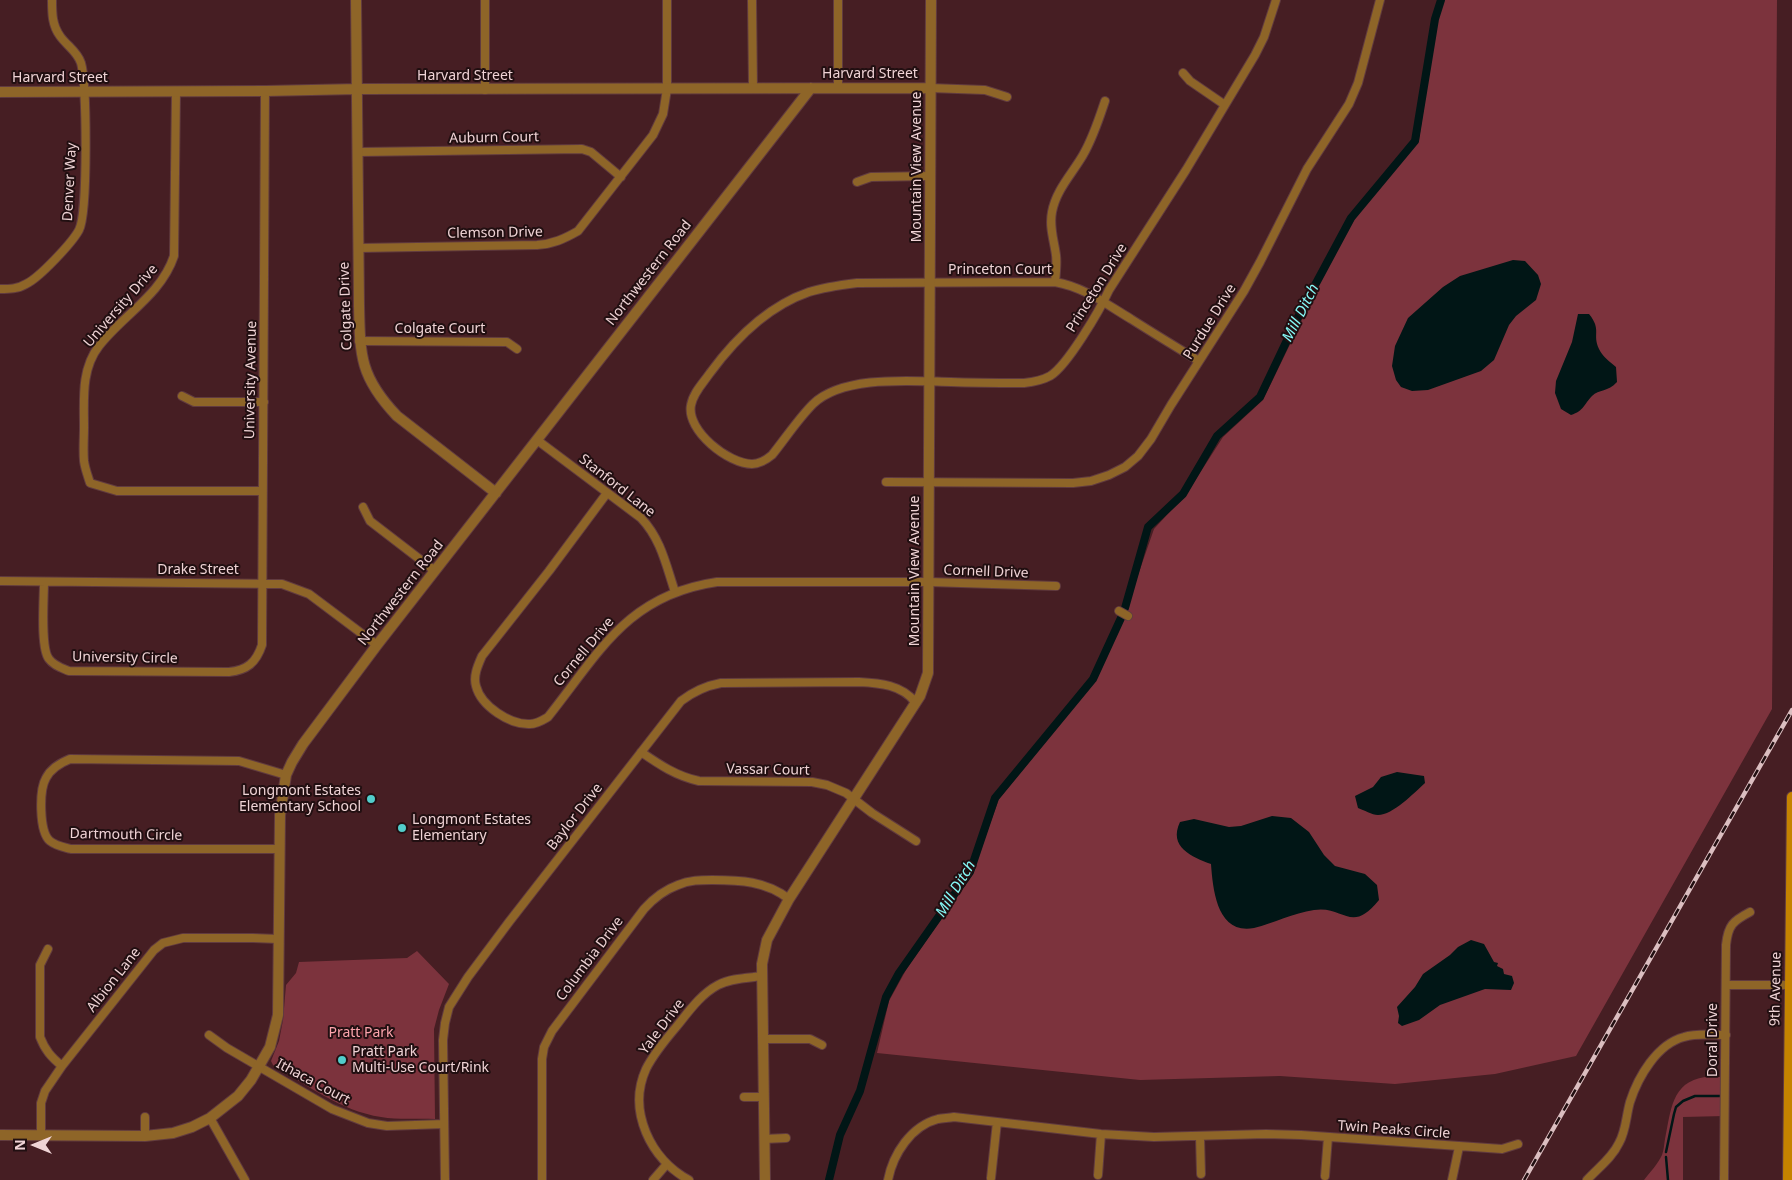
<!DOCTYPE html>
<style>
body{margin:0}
#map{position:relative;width:1792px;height:1180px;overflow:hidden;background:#461e23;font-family:"Noto Sans",sans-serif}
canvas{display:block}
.north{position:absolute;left:10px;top:1120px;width:50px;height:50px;-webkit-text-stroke:4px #210f11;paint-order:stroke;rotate:270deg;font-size:14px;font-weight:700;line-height:20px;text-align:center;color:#efd3d5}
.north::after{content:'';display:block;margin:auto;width:18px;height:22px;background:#efd3d5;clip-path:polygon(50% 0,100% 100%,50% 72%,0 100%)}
</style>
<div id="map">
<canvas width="1792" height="1180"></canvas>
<div class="north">N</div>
</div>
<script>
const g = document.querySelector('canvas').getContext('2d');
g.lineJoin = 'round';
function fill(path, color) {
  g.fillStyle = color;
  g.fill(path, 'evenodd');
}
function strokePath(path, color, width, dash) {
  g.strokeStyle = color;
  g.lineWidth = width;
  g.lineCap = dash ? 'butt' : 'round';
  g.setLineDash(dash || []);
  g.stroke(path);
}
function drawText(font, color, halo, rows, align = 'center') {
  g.font = font + ' "Noto Sans",sans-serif';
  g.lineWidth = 4;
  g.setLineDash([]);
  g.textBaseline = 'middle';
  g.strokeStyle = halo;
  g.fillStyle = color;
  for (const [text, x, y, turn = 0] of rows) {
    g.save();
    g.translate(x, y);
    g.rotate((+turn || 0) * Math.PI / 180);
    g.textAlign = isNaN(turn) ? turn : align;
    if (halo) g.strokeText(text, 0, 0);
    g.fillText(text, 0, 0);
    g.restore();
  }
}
fill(new Path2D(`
 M1443,0h334l-5,709 -196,347 -81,18 -100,10 -115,-8 -140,4 -263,-27 12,-52 17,-31 66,-96 27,-75 95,-117 27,-58 33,-95 33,-36 36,-56 40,-37 66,-136 29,-51 61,-73 18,-122z
 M417,951l32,33 -10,26 -5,19 1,90c-17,-1 -37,1 -54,-2 -40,-6 -74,-32 -108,-52l-2,-4 8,-20 4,-21 3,-35 10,-12 3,-11 108,-4z
 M1705,1077h20v39l-42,1v63h-39c6,-8 14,-16 18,-25 2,-5 2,-11 3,-16 6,-28 6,-57 40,-62z`), '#7c333d');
fill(new Path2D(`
 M1513,260l12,1 13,14 3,9 -5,16 -20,16 -7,9 -15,35 -13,11 -53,19 -16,1 -11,-4 -5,-7 -4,-14 3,-20 13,-28 35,-31 17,-11z
 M1578,314h11c13,16 3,20 10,35 3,7 11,13 17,18l1,15c-9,10 -18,7 -25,14 -8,8 -8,15 -21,19l-10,-6 -6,-16 1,-12 16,-39z
 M1397,772l27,4 1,7c-11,10 -32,32 -47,32 -6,0 -14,-5 -20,-7l-3,-12 18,-9 8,-10z
 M1272,816l19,2 18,14 15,23 11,11 30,8 12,11 2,15c-28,35 -35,5 -65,10 -21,3 -40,13 -60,18 -37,7 -41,-38 -43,-64 -19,-7 -43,-17 -31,-42l14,-3 35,8 12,-1z
 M1471,940l13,4 10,18 4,1 -1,3 6,3 1,5 8,2 2,7 -3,7 -26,-1 -45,16 -21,15 -17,6 -4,-3 1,-7 -2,-9 18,-20 8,-13 27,-19 8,-8z`), '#011616');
strokePath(new Path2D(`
 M1666,1152l8,-38 2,-7 7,-6 12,-5h29
 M1666,1157l2,23`), '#011616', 2.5);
strokePath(new Path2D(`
 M1125,608l23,-81 35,-33 34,-58 43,-39 39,-82 52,-97 64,-77 20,-122 6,-19
 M829,1180l11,-45 20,-44 26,-94 13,-24 71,-101 25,-74 98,-119 28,-61`), '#011616', 8);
const minor = new Path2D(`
 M485,0v90
 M752,0l1,89
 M838,0v88
 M1183,73l7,8 35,24
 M930,88l55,2 22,7
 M176,91l-2,165c-13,39 -51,59 -75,90 -18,23 -15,53 -15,81 0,11 -1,23 0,34 1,8 4,15 6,22l27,8h145
 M358,152l224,-3 9,3 30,25
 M857,182l14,-5 59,-1
 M358,248l179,-3c16,-1 27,-6 41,-14l75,-96 10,-21 4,-25v-89
 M1055,282c1,-9 2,-19 1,-27 -2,-15 -7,-28 -4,-43 4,-22 20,-38 31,-57 10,-17 16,-36 22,-54
 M0,289c9,0 18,0 26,-5 13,-6 46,-41 53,-54 9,-17 8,-146 2,-167 -4,-12 -14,-17 -21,-27 -8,-11 -8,-23 -8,-36
 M359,341l148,1 10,7
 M1199,361c-23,-14 -46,-28 -68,-42 -25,-15 -47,-32 -76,-37l-198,1c-16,2 -32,4 -48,9 -41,14 -74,47 -99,81 -7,10 -17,20 -19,32 -5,26 38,59 61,59 8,0 14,-4 20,-9 13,-16 26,-36 41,-51 30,-29 98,-23 138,-22 24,1 48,1 73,1 9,-1 17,-2 26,-7 17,-10 50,-66 59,-86l77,-120 69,-115 9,-18 12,-37
 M182,396l12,6h70
 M537,440l104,78c20,21 25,47 34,74
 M886,482l187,1 18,-2 18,-6 16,-8 13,-11 13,-17 20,-34 73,-114 16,-29 47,-93 42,-65 9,-21 22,-83
 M607,493l-58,78 -67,85c-4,9 -9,20 -6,30 5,20 34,39 54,38 7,0 13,-4 18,-7 51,-64 79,-122 169,-135h212l127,4
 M363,507l7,14 65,50
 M0,581l282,3 27,10 68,51
 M44,582c0,16 -4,66 5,77 5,7 13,9 20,12l160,1c18,-2 27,-9 33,-27l3,-554
 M1119,611l9,5
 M641,752c19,13 35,24 58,29l113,1 15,3 19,8 26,20 44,28
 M279,849h-208c-7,-2 -15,-3 -21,-8 -11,-9 -11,-51 -4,-63 5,-10 14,-15 24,-19l169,2 47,14
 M48,949l-8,16v72c5,13 11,20 22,29
 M1726,985h64
 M209,1035l18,13 105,61 36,14 19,3 57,-2
 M764,1039h46l12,6
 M744,1097h19
 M210,1118l35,62
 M41,1135v-32l4,-12 17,-25 92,-116 9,-7 20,-5h70l25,1
 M145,1136v-19
 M1200,1137l1,37
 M764,1139l22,-1
 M1098,1175l3,-41
 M1325,1176l3,-39
 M991,1178l6,-56
 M445,1180l-2,-140 2,-17 4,-16 19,-30 41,-55 172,-221c13,-10 24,-15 40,-18l138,-1c21,1 43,3 56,20
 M542,1180v-121l2,-12 8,-16 92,-122c9,-10 20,-19 34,-24 11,-5 23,-5 34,-5 28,0 54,1 77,19
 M653,1180l13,-15
 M689,1180c-38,-20 -62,-69 -43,-111 8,-16 20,-30 31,-43 12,-15 24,-32 41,-41 13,-7 30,-7 45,-9
 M888,1180c5,-26 23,-54 50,-61 5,-1 11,-1 16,-2l147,17 53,3 112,-3 35,1 201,14 16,-5
 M1452,1180l7,-33
 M1587,1180c11,-12 25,-22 32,-37 7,-12 7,-27 11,-41 8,-25 27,-58 54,-65 13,-4 28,-2 42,-2
 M1724,1180l2,-235c2,-20 7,-24 24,-33`);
const tertiary = new Path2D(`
 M356,0l3,305c1,51 1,72 38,111l99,77
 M0,92l265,-1 93,-2 572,-1
 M0,1135l145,1 28,-3 19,-6 18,-9 28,-22 13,-16 19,-33 8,-32 2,-200 6,-40 6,-13 11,-18 74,-99 434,-557
 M765,1180l-3,-216 5,-24 22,-41 131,-203 8,-23 3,-673`);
const secondary = new Path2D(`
 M1788,1180l4,-383`);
strokePath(minor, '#613b3f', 10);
strokePath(tertiary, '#613b3f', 12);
strokePath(secondary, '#613b3f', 12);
strokePath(minor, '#8e6528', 8);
strokePath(tertiary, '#8e6528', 10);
strokePath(secondary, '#c58300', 10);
const rail = new Path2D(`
 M1524,1180l268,-470`);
strokePath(rail, '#dbbec0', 4.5);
strokePath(rail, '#210f11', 2.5, [8]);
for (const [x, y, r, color] of [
 [371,799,5,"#52cdcb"],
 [402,828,5,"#52cdcb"],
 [342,1060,5,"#52cdcb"]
]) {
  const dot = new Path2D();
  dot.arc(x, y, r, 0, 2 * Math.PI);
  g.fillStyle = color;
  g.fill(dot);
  strokePath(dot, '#210f11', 2);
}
drawText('14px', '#efd3d5', '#210f11', [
 ["Harvard Street",870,74],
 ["Harvard Street",465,76],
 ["Harvard Street",60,78],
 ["Auburn Court",494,138,-1],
 ["Mountain View Avenue",917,167,-90],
 ["Denver Way",70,182,-87],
 ["Clemson Drive",495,233,-1],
 ["Princeton Court",1000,270],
 ["Northwestern Road",649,273,-52],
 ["Princeton Drive",1097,288,-58],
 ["University Drive",121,306,-49],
 ["Colgate Drive",346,306,-92],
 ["Purdue Drive",1210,322,-58],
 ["Colgate Court",440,329],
 ["University Avenue",251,380,-89],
 ["Stanford Lane",617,486,38],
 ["Drake Street",198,570],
 ["Mountain View Avenue",915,571,-90],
 ["Cornell Drive",986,572,2],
 ["Northwestern Road",401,593,-52],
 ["Cornell Drive",584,652,-50],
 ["University Circle",125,658,1],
 ["Vassar Court",768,770,1],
 ["Baylor Drive",575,817,-52],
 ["Dartmouth Circle",126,835,1],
 ["Columbia Drive",590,959,-53],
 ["Albion Lane",114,980,-52],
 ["9th Avenue",1776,989,-89],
 ["Yale Drive",662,1027,-53],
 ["Doral Drive",1713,1040,-90],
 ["Ithaca Court",313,1082,28],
 ["Twin Peaks Circle",1394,1130,4]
]);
drawText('14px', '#efd3d5', '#210f11', [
 ["Longmont Estates",361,791,"right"],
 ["Elementary School",361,807,"right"],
 ["Longmont Estates",412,820],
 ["Elementary",412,836],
 ["Pratt Park",352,1052],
 ["Multi-Use Court/Rink",352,1068]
], 'left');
drawText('14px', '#fda4ac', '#210f11', [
 ["Pratt Park",361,1033]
]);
drawText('italic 15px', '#86faf8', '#210f11', [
 ["Mill Ditch",1301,313,-63],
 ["Mill Ditch",956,889,-59]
]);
</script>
